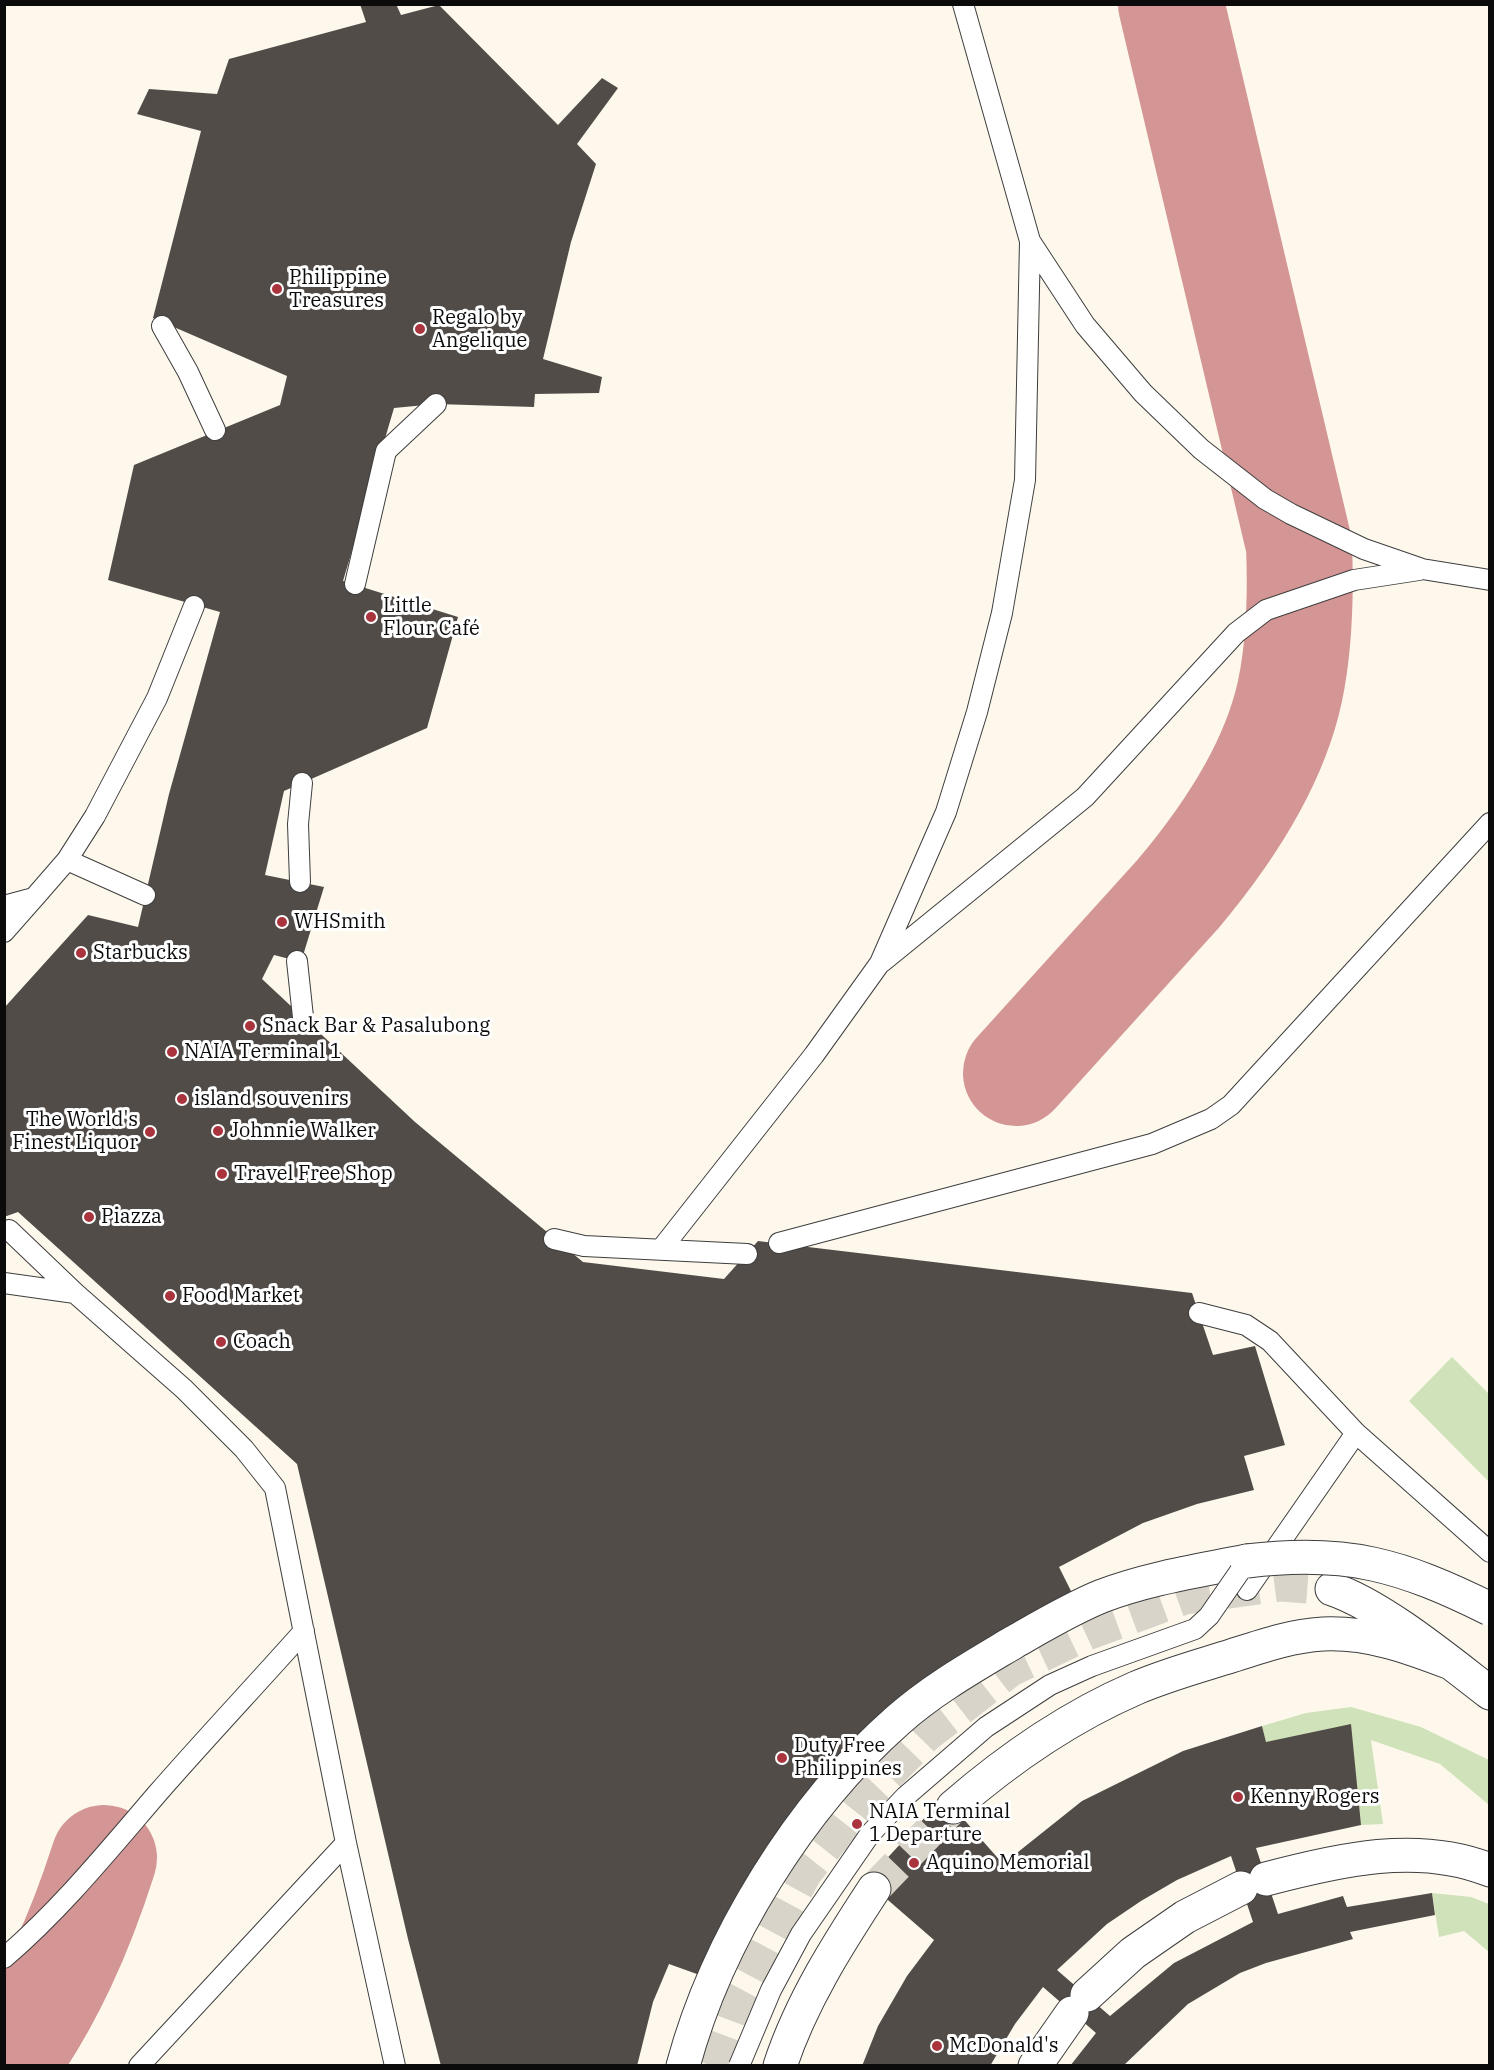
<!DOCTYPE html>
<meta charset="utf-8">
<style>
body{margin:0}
#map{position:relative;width:1494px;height:2070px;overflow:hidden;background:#fdf8eb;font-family:"IBM Plex Serif",serif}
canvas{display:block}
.frame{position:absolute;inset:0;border:6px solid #0b0b0b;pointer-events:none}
</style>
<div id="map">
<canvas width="1494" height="2070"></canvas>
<div class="frame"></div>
</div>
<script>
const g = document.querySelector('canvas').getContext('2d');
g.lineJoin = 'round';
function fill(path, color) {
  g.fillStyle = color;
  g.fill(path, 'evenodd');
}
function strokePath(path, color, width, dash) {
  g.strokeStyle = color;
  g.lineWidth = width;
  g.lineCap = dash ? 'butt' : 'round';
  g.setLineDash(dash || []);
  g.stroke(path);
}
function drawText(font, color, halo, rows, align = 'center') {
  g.font = font + ' "IBM Plex Serif",serif';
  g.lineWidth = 6;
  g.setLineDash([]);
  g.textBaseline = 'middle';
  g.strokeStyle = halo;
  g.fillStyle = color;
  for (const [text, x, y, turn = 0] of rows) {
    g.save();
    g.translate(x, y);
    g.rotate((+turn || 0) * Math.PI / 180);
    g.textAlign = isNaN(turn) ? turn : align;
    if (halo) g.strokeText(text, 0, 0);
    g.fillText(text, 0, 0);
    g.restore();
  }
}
fill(new Path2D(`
 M1452,1357l37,37v88l-80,-81z
 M1351,1707l70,20 68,33v45l-49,-41 -69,-24 12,84 -22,1 -95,-83 -4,-16 44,-13z
 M1432,1893l39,4 18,7v48l-25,-21 -25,6z`), '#d0e2b9');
strokePath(new Path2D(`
 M1016,1073l162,-179c48,-57 96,-128 112,-203 10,-48 11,-96 9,-146l-128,-541
 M4,2065c46,-63 76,-132 100,-207`), '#d49694', 106);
fill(new Path2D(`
 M360,4h36l5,11 38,-10 119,120 44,-47 16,10 -41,56 19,20 -25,78 -28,117 59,18 -3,16 -64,1 -1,13 -98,-3 -42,4 -51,173 115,36 -31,111 -143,63 -19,84 59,12 -23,75 -27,-7 -12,24 153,143 168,140 141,17 34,-38 434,52 21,62 42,-9 30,99 -41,11 10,34 -57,14 -54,19 -84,44 17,34 -180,114 -188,263 -39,-14 -16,38 -16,64h-196l-33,-127 -111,-475 -279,-252 -14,5v-209l84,-93 50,12 31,-133 51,-182 -112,-32 26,-115 146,-60 7,-29 -134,-58 48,-187 -64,-17 12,-25 68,5 12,-35 137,-37z
 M1351,1724l10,101 -105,23 22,66 65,-18 4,11 85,-14 3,22 -85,17 3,7 -87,24 -26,10 -52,31 -65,62h-53l26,-33 -53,-46 -28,37 -25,42h-128l16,-40 29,-50 27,-36 -68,-59 76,-82 11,8 50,57 79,-63 101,-50 79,-25 4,16zM1231,1856l22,66 -79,41 -64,53 -53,-46 50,-46 34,-23 36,-21z`), '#524c49');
strokePath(new Path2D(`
 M874,1889l79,-82
 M712,2066l22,-59 71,-133 59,-74 62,-64 85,-66 76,-36 98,-36 96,-13 51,4`), '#d9d4c9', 33, [33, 16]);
const service = new Path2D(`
 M963,4l67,237 55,84 58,68 58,56 64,50 26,15 73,35 58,20 68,11
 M162,326l26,46 27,58
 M355,584l31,-133 50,-47
 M67,860l78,35
 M300,882l-2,-58 4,-41
 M4,906l30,-8 33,-38 28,-44 62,-118 37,-92
 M4,932l30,-34
 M297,961l6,56
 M882,962l203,-165 151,-164 30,-23 88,-30 65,-10
 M9,1230l66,63
 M554,1239l30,7 163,8
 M779,1243l373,-99 59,-25 20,-14 259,-282
 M662,1248l152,-193 66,-92 66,-151 31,-100 25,-99 23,-133 5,-239
 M4,1283l71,10 109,96 60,60 31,39 71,355 49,223
 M1199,1313l47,12 24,16 86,92 134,119
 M1247,1590l109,-157
 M4,1958c58,-50 104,-107 153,-164 48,-55 98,-108 147,-163
 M139,2066l207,-223`);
const tertiary = new Path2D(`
 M1332,1589c50,17 115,71 158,104
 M953,1807c54,-47 116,-90 183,-119 30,-13 63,-22 95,-32 31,-10 59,-20 92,-22 46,-2 86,13 128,29
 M1266,1879c72,-19 152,-38 224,-9
 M1087,1995l46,-42 52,-36 56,-29
 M683,2066c34,-126 117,-260 215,-346 35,-31 76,-54 116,-78 28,-16 58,-34 88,-46 47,-18 96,-25 145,-35
 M780,2066c21,-64 58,-122 94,-177
 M1035,2066l37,-53`);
strokePath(service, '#3e3e3e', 22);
strokePath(tertiary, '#3e3e3e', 35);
strokePath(service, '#fff', 20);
strokePath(tertiary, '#fff', 33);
const serviceBridge = new Path2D(`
 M739,2066l32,-76 30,-56 69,-100 36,-38 80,-69 64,-42 42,-19 103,-37 14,-13 38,-55`);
const tertiaryBridge = new Path2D(`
 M1247,1561c100,-12 154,4 243,48`);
strokePath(serviceBridge, '#3e3e3e', 22, []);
strokePath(tertiaryBridge, '#3e3e3e', 35, []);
strokePath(serviceBridge, '#fff', 20);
strokePath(tertiaryBridge, '#fff', 33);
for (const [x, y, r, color] of [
 [277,289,6,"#aa343e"],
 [420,329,6,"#aa343e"],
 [371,617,6,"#aa343e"],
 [282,922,6,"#aa343e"],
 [81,953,6,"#aa343e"],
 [250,1026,6,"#aa343e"],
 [172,1052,6,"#aa343e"],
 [182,1099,6,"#aa343e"],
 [218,1131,6,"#aa343e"],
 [150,1132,6,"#aa343e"],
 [222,1174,6,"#aa343e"],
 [89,1217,6,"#aa343e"],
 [170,1296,6,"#aa343e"],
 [221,1342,6,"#aa343e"],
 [782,1758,6,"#aa343e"],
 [1238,1797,6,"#aa343e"],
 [857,1824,6,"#aa343e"],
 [914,1863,6,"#aa343e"],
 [937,2046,6,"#aa343e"]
]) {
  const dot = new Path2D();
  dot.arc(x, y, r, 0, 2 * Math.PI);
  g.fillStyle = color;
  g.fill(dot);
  strokePath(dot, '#fff', 2);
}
drawText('20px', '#0b0b0b', '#fff', [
 ["Philippine",289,278],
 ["Treasures",289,301],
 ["Regalo by",432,318],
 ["Angelique",432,341],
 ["Little",383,606],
 ["Flour Café",383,629],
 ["WHSmith",294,922],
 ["Starbucks",93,953],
 ["Snack Bar & Pasalubong",262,1026],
 ["NAIA Terminal 1",184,1052],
 ["island souvenirs",194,1099],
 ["The World's",138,1120,"right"],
 ["Finest Liquor",138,1143,"right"],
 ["Johnnie Walker",230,1131],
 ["Travel Free Shop",234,1174],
 ["Piazza",101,1217],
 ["Food Market",182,1296],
 ["Coach",233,1342],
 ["Duty Free",794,1746],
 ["Philippines",794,1769],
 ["Kenny Rogers",1250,1797],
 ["NAIA Terminal",869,1812],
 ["1 Departure",869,1835],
 ["Aquino Memorial",926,1863],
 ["McDonald's",949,2046]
], 'left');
</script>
